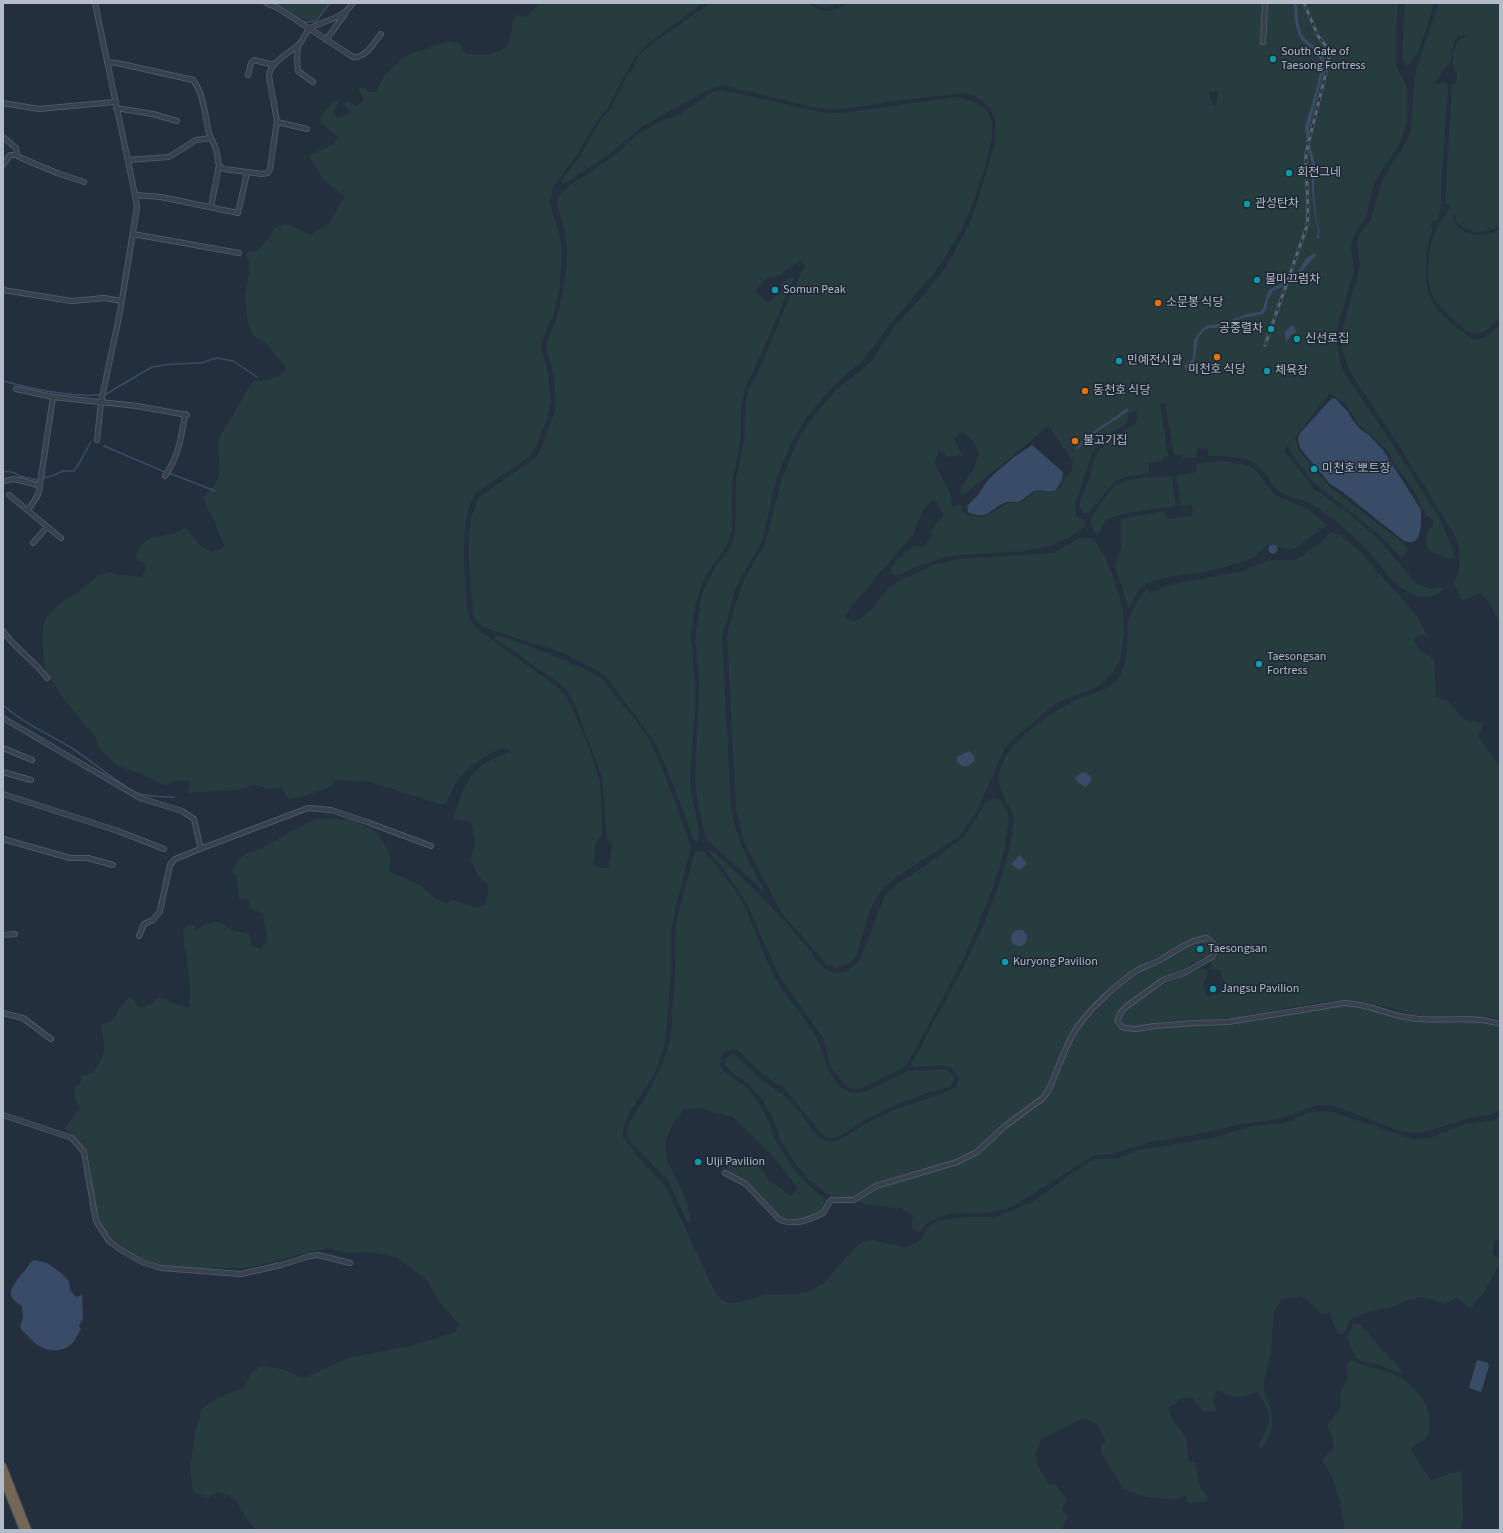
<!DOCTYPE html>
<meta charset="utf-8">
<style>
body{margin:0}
#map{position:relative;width:1503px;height:1533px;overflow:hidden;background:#242f3e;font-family:"Source Sans 3",sans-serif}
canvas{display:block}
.frame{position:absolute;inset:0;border:4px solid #b4bcc9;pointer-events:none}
</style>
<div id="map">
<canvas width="1503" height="1533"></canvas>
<div class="frame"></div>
</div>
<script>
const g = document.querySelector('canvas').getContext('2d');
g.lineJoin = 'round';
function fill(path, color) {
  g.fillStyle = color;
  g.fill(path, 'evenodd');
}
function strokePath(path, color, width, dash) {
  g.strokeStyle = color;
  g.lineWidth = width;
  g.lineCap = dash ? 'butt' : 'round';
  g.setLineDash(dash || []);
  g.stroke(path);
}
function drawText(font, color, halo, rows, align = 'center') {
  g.font = font + ' "Source Sans 3","Noto Sans KR",sans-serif';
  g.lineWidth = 3;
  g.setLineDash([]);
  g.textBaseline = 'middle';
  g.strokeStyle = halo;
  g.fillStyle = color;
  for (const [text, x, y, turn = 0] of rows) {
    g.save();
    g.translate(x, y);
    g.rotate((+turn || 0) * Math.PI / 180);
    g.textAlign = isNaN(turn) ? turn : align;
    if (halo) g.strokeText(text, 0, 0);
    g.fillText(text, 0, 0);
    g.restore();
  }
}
fill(new Path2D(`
 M277,3h52l-14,17c-15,2 -27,-8 -38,-17z
 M540,3h163l-58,43 -11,13 -27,50 -8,9 -23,38 -23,31 -3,14 3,15 6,14 3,22 -3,40 -5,21 -12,28 -1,7 7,25 3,28 -3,16 -13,31 -6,9 -52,35c-17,21 -13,72 -11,98 0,7 0,15 2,22 1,6 4,11 8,16l84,61c14,16 37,75 40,96 2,16 2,33 2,50l-6,7 -3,22 8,4h7l4,-22 -5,-7 -5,-61 -29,-78 -5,-9 -9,-8 -65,-45 1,-2 9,1 46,17 41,18 12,8 41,51 5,7 17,40 25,68 -17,69 -3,18v43l-6,66c-2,11 -6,21 -10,30 -9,18 -33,45 -32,65l21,27 22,23 49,105 6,7 7,4h8l29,-8 33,-1 12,-3 15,-9 30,-35 9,-6 7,-1 33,7 7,-1 9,-6 8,-12 6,-5 13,-4 17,-2h32l38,-16 45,-33 16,-9h22l21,-9 75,-12 39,-12 33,-3 25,-11 13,-1 10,1 80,27 17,-1 35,-14 29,-4 6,-5v126l-5,-1 -3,14 8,5v4l-14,26 -15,20 -14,-12 -12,7 -24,-7 -15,4 -11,5 -36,9 -8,4 -8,16 -6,-2 -7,-20 -9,1 -20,-19 -6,3 -13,1 -8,12 -3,42 -7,27v11l8,23v11l-3,12 -7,12 -4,-2c13,-28 17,-28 0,-55 -19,6 -22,7 -42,-2l-2,10 2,11h-13l-10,-13h-11l-14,10 5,12 13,18 3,23 6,2 6,26 7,8 -3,5 -17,1 -3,-8 -9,5 -34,-4 -19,-8 -22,-35v-8l5,-4 -10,-17 -12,-6 -43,21c-9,20 -5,26 7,44l9,3 10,13 -5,10 6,8 -8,13h-804c-16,-15 -13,-32 -38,-38l-10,6 -15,-7 -3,-20 5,-38 7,-24 15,-11 26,-10 8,-14 10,-8 21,3 22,9 44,-20 66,-13 42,-13 3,-8 -22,-25 -9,-18 -32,-24 -27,-5 -21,1 -21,-5 -79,20h-70l-17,-3 -19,-7 -29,-17 -11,-14 -4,-9 -5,-23 -2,-28 -4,-16 -22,-23 15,-20 -6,-12 1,-9 5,-3 2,-8 11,-3c15,-23 12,-22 8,-48l12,-5 8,-14 8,-9 7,5 1,5 7,1 15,-10 30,10c4,-26 -4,-51 -6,-77l6,-7 6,2 -1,6 11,-8 11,-2 6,1 9,7 18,4 3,12 9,3 6,-10 -4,-25 -12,-6 -4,-10 -8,1 -2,-22 -5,-5 5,-11 10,-8 17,-6 33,-19 22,-10 34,2 22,11 11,16 5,12 -2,12 31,14 8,8 11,8 7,2 7,-3 25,8 7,-4 3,-10v-9l-9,-8 -9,-17 5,-16 -4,-22 -18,-3c8,-23 11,-41 33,-56 8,-5 18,-8 26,-13 -3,0 -7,-1 -10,-1 -13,2 -40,23 -47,35 -4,7 -5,15 -12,21l-73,-23 -36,-2 -2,6 -30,11 -14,2 -6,-12c-11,3 -17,2 -27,-3l-17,6 -50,3 2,-12h-15l-7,4 -7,-1 -19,-10 -24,-8 -13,-12 -7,-7 -2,-9 -32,-39 -19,-28 -3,-29 1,-16 3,-8 16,-16 15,-9 21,-17 12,-4 4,2 28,3 3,-6 1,-7 -11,-6c2,-5 4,-11 8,-14 12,-12 29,-5 41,-16l4,2 11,15 13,7 10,-3 3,-3 -9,-18v-5l-10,-16 -2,-10c12,-13 17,-19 15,-37 -1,-7 -2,-13 -1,-20l28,-48 8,-11c12,1 26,-3 32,-13l-21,-26 -11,-6 -6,-11 -3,-29 4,-22v-13l-3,-6 2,-4 8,1 14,-16 4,-7 12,-6 24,12 19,-12 16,-26 -22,-18 -14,-23 24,-12 6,-7 -20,-15c4,-12 11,-18 21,-24l-7,16 5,4 6,-2 6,-4 -8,-9 6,-2 9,5 7,-7 -6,-11h7l4,4h6l11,-18 19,-18 43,-15 10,2 9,11c17,1 37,3 43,-16 4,-11 -2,-13 7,-23l9,2z
 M710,3h99c13,13 25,7 39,0h550l-2,27v35l11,22v35l-7,21 -20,30 -7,14 -6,27 -14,23 -2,13 3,18 -1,6 -15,51 -2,13 5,26 4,10 46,68 49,77 12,28 3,11 -7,1c-5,-3 -14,-5 -18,-8 -4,-4 -6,-16 -2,-21 1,-2 3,-3 5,-4v-6l-6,-4 -5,-7 -8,-19 -18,-23 -9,-17 -29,-26 -13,-21 -15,-10 -37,47 3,-2 2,11 31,37 75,58 3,3v5l-5,6 -21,-22 -67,-53 -25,-33 -1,-3 4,-6 -8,9 30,39 32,22 33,29 31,36 9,9 13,4 10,-2 3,1c-7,7 -17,11 -28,8 -23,-7 -38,-34 -54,-51 -12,-12 -41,-36 -56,-43 -8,-4 -20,-4 -28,-11 -10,-9 -16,-25 -29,-30 -13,-5 -28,-5 -42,-5v-8l-11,1v8l-14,2 -1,-4h-8l-9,-52 -5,1 8,52 -5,2v3l-14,2v10l-23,4 -12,5 -25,31h-5l-2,-2 -3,-8 9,-20 7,-27 5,-7 20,-16 15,-9 2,-5 -1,-9 -8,4 -1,9 -19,12 -16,19 -17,50 1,12 9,5 -1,6c-36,31 -85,23 -129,29 -19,2 -37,10 -54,18l-6,1 -4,-2c1,-13 14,-19 23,-28l5,2 5,-1 9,-11 -3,-3 14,-17 -7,-10 1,-2 -6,-3 -9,11 -10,24 -36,41 -33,40 9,6 7,-3 10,-8 19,-24 14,-8 33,-15 23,-5 94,-6 27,-15h12l12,17 12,30 7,26 1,24 -4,25 -9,15 -12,11 -44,18 -40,34 -10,10 -28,63 -18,26 -57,36 -18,14 -13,20 -15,50 -9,8 -11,3 -9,-3 -46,-53 -36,-68 -9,-36 -9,-171 6,-26 11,-32 21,-35 16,-63 16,-39 12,-20 27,-32 36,-29 22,-34 34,-37 18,-23 25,-46 25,-81 -1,-20 -5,-12 -12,-10 -11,-5 -65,7 -68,10 -23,-3 -89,-22 -16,6 -63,35 -39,32 -38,25h-4l-1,-2 19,-25 22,-38 9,-10 17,-34 7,-8 3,-10 10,-9zM1208,91h10l-2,15 -4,-2zM1048,425l23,34 3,2 -2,1v8l-8,8 -2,8 -8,6h-19l-13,10 -14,1 -14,9 -12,5 -15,-2 -4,-3 -3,-8 -6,3 -3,-2v-10l-17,-33 5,-12 9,7 14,-2 -8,-17 8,-6 11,9 6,12 -5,16 -14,19 1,9 65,-52z
 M813,3h27c-10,5 -17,7 -27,0z
 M1405,3h29c-5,16 -13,52 -25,62h-3l-3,-3 -1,-4z
 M1439,3h61v223c-17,9 -30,9 -44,-5l-1,-6h-2c3,21 31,25 47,13v89c-5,6 -16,18 -25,17 -10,0 -40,-31 -44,-41 -4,-13 -3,-31 -1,-45 1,-9 7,-20 12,-28 3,-5 7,-10 8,-16h-5l7,-120h4l1,-9 -4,-10v-12l4,-10 4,-5h4v-3h-5c-11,10 -5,20 -11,29 -5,7 -10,11 -14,18l1,3 6,-3h4l2,4 -7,103v18l-4,14 -4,-1 -3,6 3,2c-5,14 -6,25 -7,40 -2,38 18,49 46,71 12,2 20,-6 28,-14v299l-11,-22 -9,-9 -15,7 -4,-2 -3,-8 -4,-5c6,-16 8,-31 2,-48l-61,-98 -45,-67 -7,-19 -2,-14 2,-12 17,-60 -3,-25 3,-9 11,-13 11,-39 25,-41 4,-11 3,-44 2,-14z
 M722,90l104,23h18l111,-16 7,1 13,4 12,9 5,9v17l-7,31 -16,45 -8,18 -18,29 -12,17 -41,47 -26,35 -31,27 -12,14 -15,18 -15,25 -16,40 -12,56 -27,49 -14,49 9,170c6,36 20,58 37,90l-14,-15 -48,-43 -8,-33 -3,-26 4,-100 -4,-40 7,-47 14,-27 16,-21 3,-12 1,-53 8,-40 2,-42 2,-6 17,-35 25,-62 15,-28 -4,-7 -26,18 -7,-1 -13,14 13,12 14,-13 -2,-6 11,-7 3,1 -34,79 -15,31 -4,23v26l-9,47v47l-6,16 -18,25 -9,20 -3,11 -5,32 4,46v33l-5,61 1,16 8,41 -1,10 -4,-2 -2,-5 -21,-56 -16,-37 -49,-65 -10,-7 -33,-17 -78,-25 -9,-8 -3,-5 -4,-50v-32l3,-18 7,-18 56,-39 5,-7 15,-40 1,-10 -3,-30 -7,-22 1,-8 12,-29 7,-41 1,-20 -3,-22 -7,-25 2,-9 11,-10 21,-13 24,-17 23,-21 26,-15 11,-2 38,-25z
 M1224,461l25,5 7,5 19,24 31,13 21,17 -31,23 -8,2 -15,-6 -7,2 -13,12 -24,8 -29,7 -33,4 -23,8 -8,9 -7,15 -14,-43 6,-18v-29l43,-8 2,6 3,2 22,-3 2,-4 -1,-8 -11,2 -5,-31 21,-3 -1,-8z
 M1172,476l4,30 -49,7c-5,1 -21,6 -23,9 -3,4 -3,9 -6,12l-3,-1 -4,-7 -1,-7 23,-32 14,-7 24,-3v1z
 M1331,532l10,4 15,12 40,44 18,20 8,13 5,13 -6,-4 -8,6 8,11 13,8 2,37 13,6 16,18 19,3 -6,13 21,29 1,4v252l-7,-4h-60l-20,-2 -26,-8 -33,-7 -26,1 -93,17 -65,3 -37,7 -6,-1 -5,-4 -1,-5 8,-10 35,-24 34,-15 8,-1 2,4 -5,13 4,12 15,-4 3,-9 -5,-14 -7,-1 -2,-7 7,-10v-10l-4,-4 -7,-2 -20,4 -59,34 -48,45 -14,22 -20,49 -8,8 -32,25 -34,30 -13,5 -81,24 -24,15 -6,1 -18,-2 -22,-17 -13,-16 -15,-24 -5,-16 -12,-23 -15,-16 -19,-14 -4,-5v-6l7,-5 5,2 24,23 29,21 23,31 9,8 7,3 8,-1c17,-10 36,-22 55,-30 20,-9 47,-14 64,-24l3,-9 -7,-10 -9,-3 -29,2 -3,-3c9,-14 16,-31 25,-46 34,-61 69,-127 78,-198 -2,-13 -13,-23 -15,-37 -4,-35 50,-70 77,-83 15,-7 32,-8 42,-22 13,-18 7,-39 11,-59 3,-11 10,-21 17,-29l5,3 6,-2 11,-6 75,-14 27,-11h26l25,-18z
 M993,798l8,3 7,13 1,7 -4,26 -12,41 -28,68 -55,104 -8,9 -42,20h-8l-5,-3 -15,-17 -3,-6 -5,-24 -45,-63 -33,-74 -22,-32 -17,-20c9,2 17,11 24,18 27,24 53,51 76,79 7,8 12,20 23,24 13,5 23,-3 31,-13l23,-61 13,-13 28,-18 36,-27 12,-15 12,-21z
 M696,851h5l3,1c17,18 34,39 44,62 10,23 18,48 31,70 11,19 28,35 38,55 8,15 8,30 20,44 8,9 16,11 27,9l44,-21h20l11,-2h6l6,4 3,5 -1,5 -4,4c-30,7 -58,19 -86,34 -9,4 -17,13 -26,16 -7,3 -12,-1 -17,-5l-35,-43 -20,-13 -26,-25 -5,-2 -8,2 -5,7 -1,7 3,6 24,17 12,14 11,22 4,14 18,29 16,18 19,15c-5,17 -28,21 -44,18l-34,-36 -21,-10 -1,-5 9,-7 12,-2 5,2 18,22 20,14 7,-8 -28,-35 -37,-36 -33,-9 -16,1 -11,15 -8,18 2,18 19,39 5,23 -4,-1 -19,-40 -39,-41 -2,-6 2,-11 19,-30 13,-26 10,-28 4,-70 1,-47 18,-67z
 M1203,941c8,2 12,6 7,14l-19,8 -6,7 -23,9 -39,28 -8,13 1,7 12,5 50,-6 43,-1 113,-19c33,-2 54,10 84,15 20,3 41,-1 61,1 7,1 14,3 21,5v82l-7,5 -27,5 -44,14 -19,-1 -69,-26 -17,-1 -37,14 -39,5 -52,12 -39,6 -37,12 -20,2 -81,51 -24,6 -39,1 -11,3 -11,6 -8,10 -6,-4 -1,-5 1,-8 -12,-8 -34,-3 -9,-4 13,-10 12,-5 65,-19 15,-6 80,-62 31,-62 10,-14 40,-41 15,-11 47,-25z
 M1354,1323l7,2 44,50 -31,-12 -9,-1 -9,-4 -6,-13 -2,-8z
 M1353,1360c10,6 15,7 26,9 24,5 52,28 51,54 -1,14 -4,17 -17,23l-2,4 20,31 20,-8 11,-2 1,47 -2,12h-116c-5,-28 -7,-46 -23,-70l12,-13 -3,-14 -4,-8 14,-18 -1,-15 7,-11 1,-18z`), '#263c3f');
fill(new Path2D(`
 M1294,3h3c1,13 0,28 9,37 5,5 12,7 17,11l2,14 -16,63 1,16 5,21 -1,25 2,26 3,13v10l-2,-1 1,-9 -3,-13 -3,-26v-25l-5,-21 -2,-18 12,-39 5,-26c-4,-3 -5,-8 -9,-12 -3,-3 -3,-1 -6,-4 -13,-10 -12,-27 -13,-42z
 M1314,253l2,2 -21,24 -4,4 -18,8 -5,8 -2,11 -3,4 -21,4 -22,10h-11l-6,3 -5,7 -4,25 -8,6 -2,-3 9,-7 1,-19 8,-11 6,-4 14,-1 24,-10 14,-2 3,-3 4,-14 2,-5 26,-14 11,-17z
 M1290,326h4l2,6 -4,2 -6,8 -1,-10z
 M1332,398l4,1 12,13 4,7 8,10 9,6 14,15 37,58 1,3c0,11 2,37 -17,30l-64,-51 -10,-6 -30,-36 -2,-9 2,-6z
 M1127,408l2,3 -2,1 -38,25 -12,13 -1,-2c14,-17 34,-26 51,-40z
 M1032,445l31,27 -1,8 -6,10c-7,4 -14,-1 -21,1 -5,1 -8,6 -13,9 -5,3 -9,1 -15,2 -17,5 -18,20 -39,10l-1,-6 11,-11 10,-15 5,-5 21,-18z
 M1268.5 549a4.5 4.5 0 1 1 9 0a4.5 4.5 0 1 1-9 0Z
 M969,751l5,5 1,5 -7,5h-6l-5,-5v-4z
 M1082,772c4,1 9,3 10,8l-6,7 -9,-5 -2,-4z
 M1020,855l7,9 -8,6 -8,-6z
 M1011 938a8 8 0 1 1 16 0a8 8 0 1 1-16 0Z
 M34,1260l13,3 14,10 8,8 1,9 6,7 6,-2 1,23 -4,8 2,3c-4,6 -6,14 -13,18 -15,8 -31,1 -41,-12 -3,-3 -6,-5 -7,-9l3,-8 -1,-12c-18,-10 -11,-18 -1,-31 4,-4 7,-9 10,-13z
 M1477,1360l11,3 1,3 -8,26 -12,-4z`), '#394c67');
strokePath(new Path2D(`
 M275,3l5,4
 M298,19l6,3 12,-1 14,-18
 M3,381c30,8 72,18 103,13l46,-27 20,-3 29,-1 16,-5 16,3 24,16
 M104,446l61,26
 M3,472c5,-1 13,0 16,4l18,4 17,-5 9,-4h11l6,-9 11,-20
 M169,473l46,18
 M3,705c20,18 44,28 67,42 22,14 42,32 65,45 12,6 27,4 39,5`), '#394c67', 1.5);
const minor = new Path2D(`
 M95,3l40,192 2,12 -17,105 -19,90 -4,38
 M266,3l12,5 75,49c12,2 21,-14 28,-23
 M326,40l19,-26
 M1263,42l2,-39
 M298,45l-1,13 1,13 15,11
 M107,62l10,1 76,17c11,13 12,37 16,53 1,5 5,9 6,14 3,6 2,12 4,18l5,4 38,5 6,-1 2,-4 7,-48 -8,-45c1,-15 22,-23 31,-33 4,-4 6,-13 11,-15 17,-10 29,-7 42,-25
 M248,75l3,-12 3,-3 20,5
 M3,103l36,6 76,-7
 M116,108l37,6 24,7
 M277,122l30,7
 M3,137l13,11 1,7 2,2 38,16 27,9
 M128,160l41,-3 27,-17 14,-2
 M3,165l7,-10h7
 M135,195l26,2 77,16 9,-40
 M211,207l8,-42
 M133,234l106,19
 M3,290l69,11 32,-3 18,3
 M16,389l37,8 84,9 50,9
 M165,476c14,-21 16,-37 20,-62
 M3,482c15,-7 22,2 37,3
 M9,495l52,43
 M28,510l10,-15 1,-4 14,-94
 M33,543l14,-16
 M3,631c12,18 31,29 44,47
 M3,718l137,80 42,13 12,8 6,26v4l-25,10 -5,6 -10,46 -7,9 -9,4 -5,12
 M3,748l29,12
 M3,772l28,8
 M3,794l115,37 46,18
 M3,839l67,19h18l25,7
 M200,849l108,-41 23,2 36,12 64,24
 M3,935l12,-1
 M3,1013l20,5 28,21
 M3,1115l69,23 12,14 12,69 13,20 9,7 24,14 19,6 80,6 40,-9 29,-9 8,-1 32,8
 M725,1173l21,11 33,35c14,8 32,0 44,-6l8,-13h23l22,-14 81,-24 20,-10 28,-26 38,-28 5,-7c9,-19 15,-39 25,-57 12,-21 44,-51 65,-64 7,-4 15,-6 22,-10 15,-9 29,-20 47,-22l6,5 3,6 -4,8 -28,16 -21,7 -36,26 -6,6 -4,9 4,5 4,2 10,1 20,-3 40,-3 33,-1 117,-19c24,1 38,10 60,14 32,7 63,-3 95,7`);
const highway = new Path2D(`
 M3,1466l25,64
 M3,1480l20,50`);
strokePath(minor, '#565f6c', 6);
strokePath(highway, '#434c59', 8);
strokePath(minor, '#38414e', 4.5);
strokePath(highway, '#746855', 6);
const rail = new Path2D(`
 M1265,345l42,-119c3,-24 -2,-48 -1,-73l23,-93v-10l-11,-14 -14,-33`);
strokePath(rail, '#5a6575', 3);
strokePath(rail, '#1d2633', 1.5, [4.5]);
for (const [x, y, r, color] of [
 [1273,59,4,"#0f9aa8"],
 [1289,173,4,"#0f9aa8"],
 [1247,204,4,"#0f9aa8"],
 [1257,280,4,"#0f9aa8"],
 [775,290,4,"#0f9aa8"],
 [1158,303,4,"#e8710a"],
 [1271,329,4,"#0f9aa8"],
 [1297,339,4,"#0f9aa8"],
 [1217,357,4,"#e8710a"],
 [1119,361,4,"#0f9aa8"],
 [1267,371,4,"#0f9aa8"],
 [1085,391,4,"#e8710a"],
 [1075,441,4,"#e8710a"],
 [1314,469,4,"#0f9aa8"],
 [1259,664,4,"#0f9aa8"],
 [1200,949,4,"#0f9aa8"],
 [1005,962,4,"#0f9aa8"],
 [1213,989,4,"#0f9aa8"],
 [698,1162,4,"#0f9aa8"]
]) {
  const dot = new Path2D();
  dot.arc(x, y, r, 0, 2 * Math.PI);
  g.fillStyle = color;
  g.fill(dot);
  strokePath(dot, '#1d2633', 1.5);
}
drawText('12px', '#b4bcc9', '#1d2633', [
 ["South Gate of",1281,52],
 ["Taesong Fortress",1281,66],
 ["회전그네",1297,173],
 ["관성탄차",1255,204],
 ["물미끄럼차",1265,280],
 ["Somun Peak",783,290],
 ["소문봉 식당",1166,303],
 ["공중렬차",1263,329,"right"],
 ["신선로집",1305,339],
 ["민예전시관",1127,361],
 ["미천호 식당",1217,370,"center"],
 ["체육장",1275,371],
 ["동천호 식당",1093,391],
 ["불고기집",1083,441],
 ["미천호 뽀트장",1322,469],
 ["Taesongsan",1267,657],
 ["Fortress",1267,671],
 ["Taesongsan",1208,949],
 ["Kuryong Pavilion",1013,962],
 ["Jangsu Pavilion",1221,989],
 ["Ulji Pavilion",706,1162]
], 'left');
</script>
